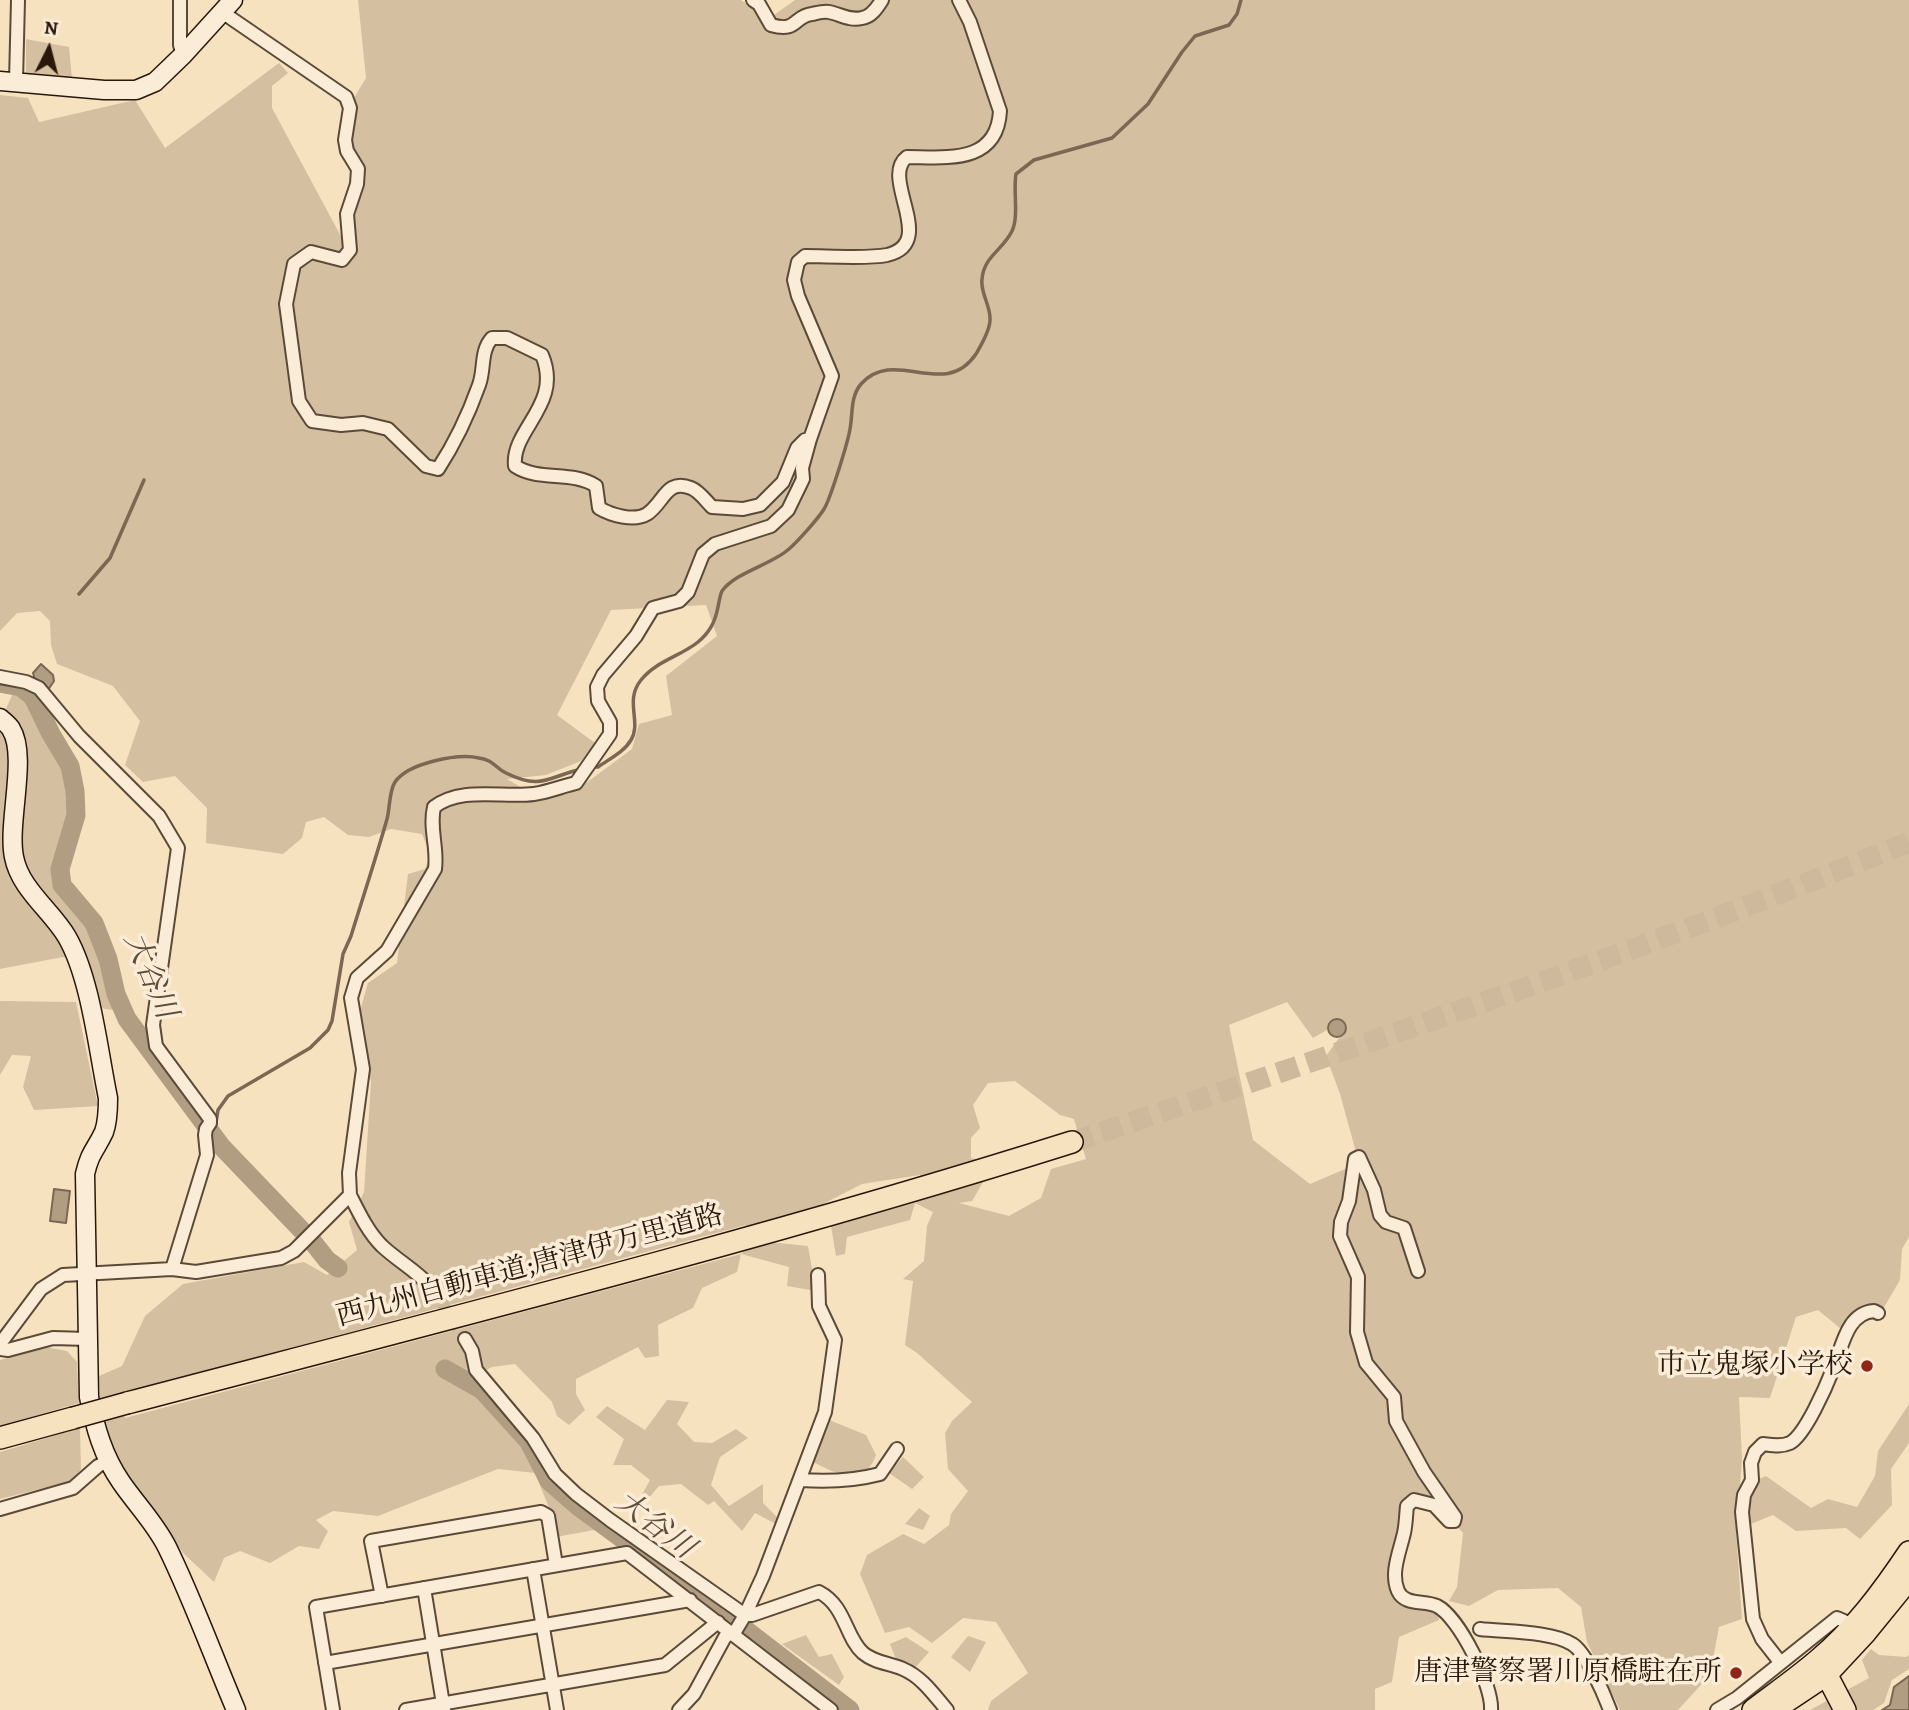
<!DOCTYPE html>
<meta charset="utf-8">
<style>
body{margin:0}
#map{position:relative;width:1909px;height:1710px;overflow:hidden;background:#f7e2c0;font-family:Alegreya,serif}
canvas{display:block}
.north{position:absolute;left:14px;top:14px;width:70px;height:70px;-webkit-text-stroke:5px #faecd6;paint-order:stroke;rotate:6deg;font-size:19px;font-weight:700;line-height:28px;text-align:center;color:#29170a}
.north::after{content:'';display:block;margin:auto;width:24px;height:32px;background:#29170a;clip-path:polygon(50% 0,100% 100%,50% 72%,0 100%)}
</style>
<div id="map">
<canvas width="1909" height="1710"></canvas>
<div class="north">N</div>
</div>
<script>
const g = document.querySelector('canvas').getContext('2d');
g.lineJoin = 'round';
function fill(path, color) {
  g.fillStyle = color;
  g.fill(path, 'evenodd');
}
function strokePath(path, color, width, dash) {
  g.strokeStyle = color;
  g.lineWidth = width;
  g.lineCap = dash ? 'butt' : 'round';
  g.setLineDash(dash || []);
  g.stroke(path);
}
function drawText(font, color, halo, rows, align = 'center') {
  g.font = font + ' Alegreya,"Noto Serif JP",serif';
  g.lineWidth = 7;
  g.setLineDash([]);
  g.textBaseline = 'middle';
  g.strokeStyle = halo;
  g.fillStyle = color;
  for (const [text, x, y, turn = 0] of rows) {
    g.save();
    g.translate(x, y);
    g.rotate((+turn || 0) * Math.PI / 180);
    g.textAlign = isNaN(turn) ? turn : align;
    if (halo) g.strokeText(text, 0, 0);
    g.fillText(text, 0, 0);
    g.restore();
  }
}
fill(new Path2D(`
 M358,0h383l26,20 28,-20h1114v1237l-7,12 -2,31 -17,29 -16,-5 -26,25 -23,-19 -22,7 -26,81 -31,-1 3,61 -2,29 26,-11 45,32 17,-9 29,8 18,-31 3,-25 31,-47v39l-18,26 1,36 -32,34 -14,-11 -50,3 -23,-16 -37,15 6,89 -23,8 -9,48 -32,35h-58l-33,-68 -6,-35 -23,-19 -60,2 -29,16 -20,-5 8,-14 6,-54 -35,-38 -26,5 -14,81 9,21 39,9 3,9 -40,17 -7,45 -17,7v21h-387l3,-9 37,-28 -32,-51 -33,-4 -31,25 -23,-16 -24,6 -25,-59 7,-19 36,-21 21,10 25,-19 2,-11 17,-23 -20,-22 -3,-36 7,-12 20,-19 -55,-49 -12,-8 8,-64 -10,-2 21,-18 3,-35 6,-14 -18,-9 -5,17 -63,17 -2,17 -9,2 -5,-30 83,-23 11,-9 -5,-19 -58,9 -43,22 1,17 -51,19 39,4 8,45 -29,-5 2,-19 -48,-13 -4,18 -35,16 -9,20 -35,17 1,31 -14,2 -7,-11 -62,32v15l9,16 -16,15 -12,-9 -5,-14 -37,-38 -23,3 -28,15 59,61 12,30 65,56 -44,8 -5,-24 -16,-40 -37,-4 -120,47 -45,-5 -17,9 12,11 -9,18 -20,-3 -29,17 -30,-12 -16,7 -10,24 -31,-29 -69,-99 -14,-55 -1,-23 23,-10 23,-50 38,-32 121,-22 23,13 30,-25 -8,-28 15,-30 7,-110 -12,-68 9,-31 29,-20 11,-89 17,-5 5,-15 -8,-20 -31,-5 -22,8 -21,-2 -24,-18 -18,5 -4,16 -19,16 -77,-11 1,-35 -32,-32 -32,6 -18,-17 15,-44 -27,-35 -56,-22 -6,-19 -1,-24 -10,-10 -23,2 -17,18v-536l28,3 11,24 96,-22 30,48 114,-85 9,10 -16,13v22l72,134 11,-64 -14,-24 5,-43 20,-33zM706,605l11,31 -51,40 6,39 -33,9 -7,25 -50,37 -43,12 -32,-19 39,-4 35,-14 14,-18 -38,-28 54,-105zM1287,1002l26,36 14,-8 3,-9 15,14 -6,3 -13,18 14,38 19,69 -49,21 -57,-44 -24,-115zM1015,1081l45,34 14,4 12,40 -35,10 -10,29 -32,18 -50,-13 13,-2 14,-24 -6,-17 -9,-2v-20l9,-10 -7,-23 15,-22zM746,1225l6,20 -11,9 -616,164 -5,-24z
 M26,39l43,8 3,32 -46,-4z
 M17,684l19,6 29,79 8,46 -16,53 1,18 32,35 14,43 9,46 -13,-2 -12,-45 -25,-6 -63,12v-247z
 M0,1001l76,1 22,104 -64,4 -11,-23 8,-31 -19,-1 -12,20z
 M46,1347l21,4 10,11 2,41 -79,23v-66z
 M667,1400l22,2 -12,22 17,18 18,1 24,-14 12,9 -28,19 -9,28 18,21 34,-22v19l15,15 -2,6 -21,-11 -13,18 -28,-30 -6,4 -27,-21 -22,2 -11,13 -9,1 11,-20 -19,-15h-18l11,-26 -28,-22 11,-11 38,24z
 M827,1419l39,16 10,20c-13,36 -42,17 -65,6z
 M80,1428l1,41 -9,12 -72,18v-47z
 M903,1457l21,20 -12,12 -23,-16z
 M919,1508l11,8 -7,14 -18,-6z
 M806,1635l13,22 13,-3 12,23 -5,8 -57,-41z
 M968,1636l18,6 -16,30 -19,-15z
 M906,1637l23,15 -15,17 -18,-10 -6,-15z
 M1871,1649l8,6 27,2 3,-2v14l-17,11 -8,23 -11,7h-63l59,-32 -7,-18z`), '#d4bfa1');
const water = new Path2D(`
 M41,664l12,11 1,6 -6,9 -13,-10 -2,-7z
 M1328 1028a9 9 0 1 1 18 0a9 9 0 1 1-18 0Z
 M54,1189l16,2 -4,32 -16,-2z
 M1909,1676v34h-27l8,-5 4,-18z`);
fill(water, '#b19d82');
strokePath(water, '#7b6752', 2);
strokePath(new Path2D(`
 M79,594l31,-36 34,-78
 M593,767h5c11,-8 26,-15 33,-27 11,-18 -7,-39 10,-60 15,-19 40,-24 57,-38 12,-10 17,-20 20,-35 1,-5 2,-12 4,-16 14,-19 49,-26 67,-42 8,-7 29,-30 35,-40 6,-9 24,-67 26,-80 3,-15 0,-32 11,-45 34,-38 83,17 115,-30 5,-9 14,-23 14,-34 1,-14 -10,-27 -8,-41 2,-23 21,-29 30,-48 7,-14 1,-41 4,-57l18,-14 78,-22 36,-34 34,-52 13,-16 34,-11 8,-11 4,-14
 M214,1135l4,-25 10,-14 82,-48 18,-18 4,-9 11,-67 8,-18c12,-39 25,-78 36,-117 3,-11 2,-28 8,-37 13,-19 63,-29 84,-24 15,2 16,10 27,15 36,18 43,3 76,-4`), '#7b6752', 3.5);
strokePath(new Path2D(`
 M0,683l21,4 12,10 18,37 19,32 5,25 1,24 -16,54 2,16 32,38 14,36 8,35 11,25 94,127 91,95 15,19 11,8
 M445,1369l37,21 47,52 20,39 30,26 150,110 121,93`), '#b19d82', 19);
strokePath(new Path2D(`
 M432,1288l33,51`), '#ceb99c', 12, [12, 6]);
strokePath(new Path2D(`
 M1072,1142c282,-94 563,-188 837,-300`), '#ceb99c', 21, [21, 10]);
const street = new Path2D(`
 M180,0v45l3,10
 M753,0l6,4 12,21c27,8 22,-9 41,-11 5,-1 12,-3 17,-2 11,2 20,9 33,6 9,-1 15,-10 20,-18
 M16,81l2,-81
 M810,439l22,-63 -34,-80 -4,-16 4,-18 7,-6c22,0 62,3 82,-1 52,-12 -8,-77 20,-98 38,0 90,8 93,-46l-30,-89 -11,-22
 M0,677l26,5 13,6 40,48 80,80 19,32 -25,177 3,21 54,73v4l-4,6 -1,6 2,20 -35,114
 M350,1195c9,18 18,37 32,51 16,15 35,25 50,42
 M1418,1271l-14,-43 -18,-6 -6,-7 -6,-25 -15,-33 -4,2 -6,42 -8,21 -1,14 18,41 -1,55 9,31 28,34 2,24 28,51 31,45 -1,4h-5l-15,-16 -20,-5 -7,6c-1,9 -1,18 -3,27 -4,18 -14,40 -6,58 7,15 26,9 39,15 22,11 56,80 54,104
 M465,1339l7,12 4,19 57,68 22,36 21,20 34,26 135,95 -9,15 -11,7 -31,57 -15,16
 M0,1344l41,-55 22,-14 109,-6 24,3 85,-14 13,-7 56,-56 -1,-22 14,-104 -12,-71 6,-20 30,-27 48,-82c3,-21 -6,-41 -1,-62 28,-21 67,-9 100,-13 14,-2 29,-8 42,-11l34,-49v-12l-12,-21 -1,-14 6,-12 33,-39 17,-28 26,-7 9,-9 15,-38 12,-10 56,-18 17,-16 15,-31 -1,-11 8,-29 -5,1 -8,8 -14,34 -23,23 -17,4 -31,-2c-6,-6 -13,-16 -21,-19 -25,-10 -27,15 -44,26 -13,8 -36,1 -48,-6l-3,-22c-24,-16 -57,-4 -81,-20 -4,-37 48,-61 27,-111l-35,-17h-15c-12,13 -7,31 -13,47 -10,28 -24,58 -41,84l-12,-3 -38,-37 -25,-6 -22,2 -29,-4 -13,-20 -13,-97 8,-40 17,-12 31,8 8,-10 -3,-36 10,-30 1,-15 -11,-18 -2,-11 5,-32 -4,-11 -124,-85
 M0,1349l8,1 45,-12 34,1
 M801,1480c28,2 52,1 79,-6l17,-25
 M0,1509l73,-21 25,-22 10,-5
 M533,1569l24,141
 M424,1588l20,122
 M382,1596l-11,-55 170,-29 7,4 8,49
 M745,1615l18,-39 62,-164 10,-72 -16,-34 -1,-31
 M745,1615h7l67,-23c27,14 26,45 44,61 12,10 26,10 40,16 19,8 31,26 44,41
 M1480,1629c25,3 71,2 92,15 14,8 32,50 38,66
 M1780,1662l-18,-23 -9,-20 -11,-107 2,-17 8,-15 -1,-17 4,-11 8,-8c9,1 18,3 27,-1 15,-8 36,-56 43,-74 9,-20 13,-56 41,-58l4,2
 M325,1663l365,-63
 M333,1710l-17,-103 311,-54 204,157
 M406,1710l259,-45 53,-43
 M1717,1710l20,-12 100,-80 21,9`);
const secondary = new Path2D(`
 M0,81l104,9h32l19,-8 28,-27 50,-55
 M0,718c3,3 9,7 11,11 17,27 -4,94 3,128 6,32 37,53 53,80 24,42 31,113 41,161 0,11 0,23 -4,34 -9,19 -14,20 -19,42l4,223c6,30 14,59 32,85 15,22 34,41 46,65 26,53 46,109 69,163`);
const highway = new Path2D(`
 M127,1403c316,-83 634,-163 945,-261
 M0,1438l73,-20
 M1820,1662l25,48
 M1778,1707l48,-32 40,-43 43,-53
 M1753,1710c21,-16 44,-32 65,-50 36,-30 65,-69 91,-108`);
strokePath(street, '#5c4a38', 16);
strokePath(secondary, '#29170a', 21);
strokePath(highway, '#29170a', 24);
strokePath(street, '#faecd6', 12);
strokePath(secondary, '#faecd6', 18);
strokePath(highway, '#f7e2c0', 21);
const highwayBridge = new Path2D(`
 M73,1418l54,-15`);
strokePath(highwayBridge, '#29170a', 24, []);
strokePath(highwayBridge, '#f7e2c0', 21);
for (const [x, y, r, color] of [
 [1867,1366,7,"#8f2418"],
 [1736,1673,7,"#8f2418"]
]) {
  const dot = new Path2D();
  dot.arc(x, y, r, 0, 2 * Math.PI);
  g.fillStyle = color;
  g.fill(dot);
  strokePath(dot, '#faecd6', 2.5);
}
drawText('28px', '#29170a', '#faecd6', [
 ["西九州自動車道;唐津伊万里道路",530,1267,-15]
]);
drawText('28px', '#29170a', '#faecd6', [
 ["市立鬼塚小学校",1853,1366],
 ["唐津警察署川原橋駐在所",1722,1673]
], 'right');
drawText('italic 30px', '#5f4d3a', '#faecd6', [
 ["大谷川",149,976,67],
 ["大谷川",654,1526,37]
]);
</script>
